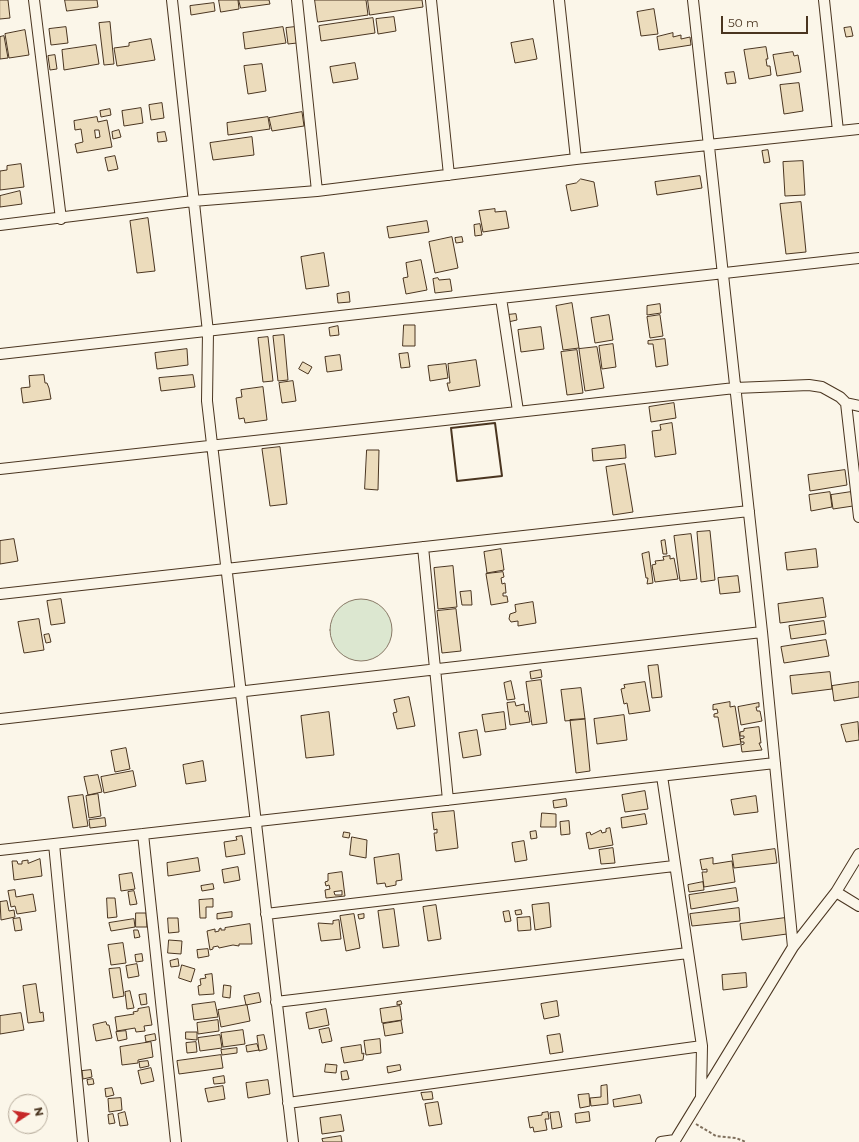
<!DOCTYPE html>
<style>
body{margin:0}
#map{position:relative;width:859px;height:1142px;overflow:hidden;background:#fbf6e9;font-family:Montserrat,sans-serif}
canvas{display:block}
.north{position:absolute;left:8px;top:1094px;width:40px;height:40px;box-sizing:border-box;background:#fbf6e9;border:1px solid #b4a999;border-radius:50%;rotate:78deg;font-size:11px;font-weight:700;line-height:16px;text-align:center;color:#4a3520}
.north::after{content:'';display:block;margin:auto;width:14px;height:18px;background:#c62828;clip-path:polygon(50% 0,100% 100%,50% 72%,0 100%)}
.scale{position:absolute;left:721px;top:16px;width:87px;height:18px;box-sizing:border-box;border:2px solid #4a3520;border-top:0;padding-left:5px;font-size:12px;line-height:14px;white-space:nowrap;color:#4a3520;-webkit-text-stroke:3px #fbf6e9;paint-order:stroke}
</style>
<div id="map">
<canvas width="859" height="1142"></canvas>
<div class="north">N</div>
<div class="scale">50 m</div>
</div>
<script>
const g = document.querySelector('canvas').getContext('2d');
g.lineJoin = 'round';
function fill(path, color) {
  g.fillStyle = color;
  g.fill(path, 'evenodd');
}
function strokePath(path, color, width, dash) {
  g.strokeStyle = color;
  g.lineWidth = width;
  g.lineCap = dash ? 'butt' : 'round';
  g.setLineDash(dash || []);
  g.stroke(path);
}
const green = new Path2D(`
 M330 630a31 31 0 1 1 62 0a31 31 0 1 1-62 0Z`);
fill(green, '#dce7d0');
strokePath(green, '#887966', 1);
const building = new Path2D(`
 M0,0h8l2,18 -10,1z
 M65,0h32l1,7 -31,4z
 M219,0h19l1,9 -18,3z
 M239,0h30l1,4 -29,4z
 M315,0h51l2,15 -50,7z
 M368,0h54l1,7 -53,8z
 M214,3l1,8 -24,4 -1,-9z
 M654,9l4,25 -17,2 -4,-24z
 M394,17l2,14 -18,3 -2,-15z
 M373,18l2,15 -54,8 -2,-15z
 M110,22l4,42 -10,1 -5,-42z
 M66,27l2,16 -17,2 -2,-16z
 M283,27l3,16 -41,6 -2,-16z
 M295,27l2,16 -9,1 -2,-16z
 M851,27l2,9 -7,1 -2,-9z
 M25,30l4,25 -20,3 -4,-24z
 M673,33v4l8,-2v4l9,-2 1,8 -32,5 -2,-13z
 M4,36l4,22 -8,1v-22z
 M151,39l4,21 -38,6 -3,-18 15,-2v-3z
 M533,39l4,20 -22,4 -4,-20z
 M96,45l3,19 -35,6 -2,-20z
 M766,47l2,12h-2l1,7h3l1,9 -22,4 -5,-29z
 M793,52l1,4 4,-1 3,17 -24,4 -4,-21z
 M55,55l2,14 -7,1 -2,-14z
 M355,63l3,16 -25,4 -3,-16z
 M262,64l4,27 -18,3 -4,-28z
 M734,72l2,11 -9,1 -2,-11z
 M799,83l4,28 -19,3 -4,-29z
 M162,103l2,15 -13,2 -2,-15z
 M141,108l2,15 -19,3 -2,-15z
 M110,109l1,6 -10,2 -1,-6z
 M302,112l2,14 -32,5 -3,-13z
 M97,117l1,5 9,-2 5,27 -35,6 -2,-9 8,-2 -2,-13 -6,1 -1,-9zM95,130h4l1,7 -4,1z
 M268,117l2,12 -42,6 -1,-12z
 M119,130l2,7 -8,2 -1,-7z
 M165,132l2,9 -9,1 -1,-9z
 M252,137l2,18 -41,5 -3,-17z
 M768,150l2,12 -6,1 -2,-12z
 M115,156l3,13 -10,2 -3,-13z
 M803,161l2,34 -20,1 -2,-34z
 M21,164l3,23 -24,3v-19l7,-1v-4z
 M700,176l2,12 -45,7 -2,-13z
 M581,179l13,3 4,24 -27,5 -5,-26 10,-2z
 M20,191l2,13 -22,3v-11z
 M801,202l5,50 -20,2 -6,-50z
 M495,209v3l11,-1 3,17 -26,4 -4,-21z
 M148,218l7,53 -18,2 -7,-52z
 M427,221l2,11 -40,6 -2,-11z
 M480,224l2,11 -7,1 -1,-11z
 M452,237l6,31 -23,5 -6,-31z
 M462,237l1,5 -7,1 -1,-5z
 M324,253l5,33 -23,3 -5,-32z
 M421,260l6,30 -21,4 -3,-16 5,-1 -2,-14z
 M438,278l1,2 11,-1 2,12 -17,2 -2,-14z
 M349,292l1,10 -12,1 -1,-9z
 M572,303l7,45 -16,2 -7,-44z
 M660,304l1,9 -14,2v-9z
 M516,314l1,6 -9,2 -1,-7z
 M609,315l4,25 -18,3 -4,-25z
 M660,315l3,21 -13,2 -3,-21z
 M404,325h11v21h-12z
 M338,326l1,9 -9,1 -1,-8z
 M541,327l3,22 -23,3 -3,-22z
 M284,335l4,45 -10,1 -5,-45z
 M268,337l5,44 -10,1 -5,-44z
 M665,339l3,26 -12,2 -3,-23h-5v-3z
 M613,344l3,23 -14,2 -3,-23z
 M597,347l7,41 -19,3 -6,-42z
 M187,349l1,16 -31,4 -2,-16z
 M577,350l6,43 -16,2 -6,-43z
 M408,353l2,14 -9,1 -2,-14z
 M340,355l2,15 -15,2 -2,-15z
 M476,360l4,26 -31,5 -2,-8h3l-2,-19z
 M303,362l9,5 -4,7 -9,-5z
 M446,364l2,14 -18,3 -2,-15z
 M44,375l1,8h2l2,5 2,11 -28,4 -2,-15 9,-1 -1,-11z
 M193,375l2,12 -34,4 -2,-13z
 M293,381l3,20 -14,2 -3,-20z
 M263,387l4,33 -22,3 -1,-5 -5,1 -3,-21 6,-1 -1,-7z
 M674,403l2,15 -25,4 -2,-15z
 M672,423l4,31 -21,3 -3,-26 9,-1 -1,-5z
 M625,445l1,13 -33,3 -1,-12z
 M280,447l7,57 -17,2 -8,-57z
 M367,450h12l-1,40 -13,-1z
 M625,464l8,48 -20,3 -7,-48z
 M845,470l2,15 -37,6 -2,-16z
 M830,492l2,15 -21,4 -2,-16z
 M851,492l2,14 -20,3 -2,-14z
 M710,531l5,49 -14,2 -4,-50z
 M691,534l6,45 -17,2 -6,-45z
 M14,539l4,22 -18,3v-23z
 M665,540l2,14h-4l-2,-13z
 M501,549l3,21 -17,3 -3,-21z
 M816,549l2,18 -31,3 -2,-17z
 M649,552l4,31 -6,1 1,-6h-2l-4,-24z
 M670,556v3l4,-1 4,21 -23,3 -3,-17 4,-1 -1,-3 9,-1 -1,-3z
 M453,566l4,41 -19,2 -4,-41z
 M503,572l1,5 -3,1 1,6 3,-1 1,10h-3v3h4l1,6 -17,3 -5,-31z
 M738,576l2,16 -20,2 -2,-16z
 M471,591l1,14h-10l-2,-13z
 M823,598l3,19 -46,6 -2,-19z
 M61,599l4,24 -14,2 -4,-24z
 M533,602l3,21 -18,3v-5l-7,1 -2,-3 1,-5 6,-2 -1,-7z
 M456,609l5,42 -19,2 -5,-42z
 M39,619l5,31 -20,3 -6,-31z
 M824,621l2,13 -35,5 -2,-13z
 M49,634l2,8 -5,1 -2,-8z
 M826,640l3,16 -45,7 -3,-16z
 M658,665l4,32 -10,1 -4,-32z
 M541,670l1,7 -11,2 -1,-7z
 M830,672l2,17 -40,5 -2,-18z
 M541,680l6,43 -15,2 -6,-43z
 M511,681l4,18 -8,1 -3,-17z
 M645,682l5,29 -21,3 -2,-11 -3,1 -3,-15 4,-1 -1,-3z
 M859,682v15l-25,4 -2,-15z
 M581,688l4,31 -20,2 -4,-31z
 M409,697l6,29 -18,3 -4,-16 4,-1 -3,-12z
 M515,702l1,4 8,-2 1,8 3,-1 2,11 -20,3 -3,-22z
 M730,702v5l5,-1 6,38 -18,3 -5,-30h-4v-3l4,-1 -1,-4 -4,1v-5z
 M759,703v4h-3l1,4h3l2,10 -21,4 -3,-18z
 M329,712l5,43 -28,3 -5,-42z
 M504,712l2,17 -21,3 -3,-17z
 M624,715l3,25 -30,4 -3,-25z
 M585,719l5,52 -14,2 -6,-53z
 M858,722l1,18 -13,2 -5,-17z
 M759,727l2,16h-2l3,7 -20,2 -1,-7 3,-1v-2h-3l-1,-3 4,-1v-2h-4v-4l4,-1v-2z
 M477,730l4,25 -18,3 -4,-25z
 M126,748l4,21 -15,3 -4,-21z
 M203,761l3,20 -20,3 -3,-19z
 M133,771l3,15 -32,7 -3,-16z
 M98,775l4,17 -14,3 -4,-18z
 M645,791l3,18 -23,3 -3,-17z
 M98,794l3,22 -12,2 -3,-22z
 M83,795l5,31 -15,2 -5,-31z
 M756,796l2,16 -24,3 -3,-15z
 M566,799l1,7 -13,2 -1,-7z
 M454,811l4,37 -22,3 -2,-18h3v-4l-3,1 -2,-17z
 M542,813l14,1v13h-15z
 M645,814l2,10 -25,4 -1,-10z
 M105,818l1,8 -16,2 -1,-8z
 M569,821l1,13 -9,1 -1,-13z
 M610,828l3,17 -24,4 -3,-16 4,-1 1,3 10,-5 1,3 4,-1v-3z
 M536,831l1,7 -6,1 -1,-7z
 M344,832l6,1 -1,5 -6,-1z
 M242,836l3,18 -19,3 -2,-15 13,-2 -1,-3z
 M352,837l15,3 -1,18 -16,-3z
 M524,841l3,19 -12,2 -3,-19z
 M613,848l2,15 -14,1 -2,-14z
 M775,849l2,14 -43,5 -2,-13z
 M399,854l3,26 -6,1v4l-10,2 -1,-4 -8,1 -3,-26z
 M198,858l2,13 -32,5 -1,-13z
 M713,858v6l19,-3 3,21 -31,5 -2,-15h5v-3l-5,1 -2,-10z
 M40,859l2,17 -28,4 -2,-19h5l1,3h4v-3l6,-1v3z
 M238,867l2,13 -16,3 -2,-13z
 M342,872l3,24 -19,2 -1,-8 5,-1 -1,-4 -3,1 -1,-4 3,-1v-7zM342,891v4h-7l-1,-3z
 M132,873l3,16 -14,2 -2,-16z
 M703,882l1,8 -15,2 -1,-7z
 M213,884l1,5 -12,2 -1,-5z
 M736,888l2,13 -47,8 -2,-14z
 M15,890l1,7 17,-3 3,17 -19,3 -2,-8 -4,1 -3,-16z
 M134,891l3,13 -7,1 -2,-13z
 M107,898h8l2,19 -9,1z
 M213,899v8h-7v11h-6l-1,-18z
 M7,901l2,10 5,-1 1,7 -14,3 -1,-18z
 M549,903l2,24 -16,3 -3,-25z
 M436,905l5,34 -13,2 -5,-34z
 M739,908l1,13 -48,5 -2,-12z
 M394,909l5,37 -16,2 -5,-37z
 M521,910l1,4 -6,1 -1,-4z
 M509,911l2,10 -6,1 -2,-10z
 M232,912v5l-15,2v-5z
 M136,913h10l1,14h-11z
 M354,914l6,34 -14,3 -6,-35z
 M364,914v4l-5,1 -1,-4z
 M530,917l1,13 -13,1 -1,-13z
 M20,918l2,12 -7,1 -2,-12z
 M168,918h10l1,14 -10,1z
 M785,918l2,16 -45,6 -2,-16z
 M134,919l1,8 -24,4 -2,-8z
 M339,920l2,19 -20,2 -3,-18 15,1v-3z
 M250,924l2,20h-13v2l-6,-1 -14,3 -1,-2 -5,1v2l-3,1 -3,-19 8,-2v3l4,-1v-2l2,-1v2h4v-2z
 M134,930h4l2,7 -5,1z
 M169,940l13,1 -1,13 -13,-1z
 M123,943l3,20 -15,2 -3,-20z
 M208,949l1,7 -11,2 -1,-8z
 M142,954l1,7 -7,1 -1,-7z
 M178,959l1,7 -8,1 -1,-6z
 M137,964l2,12 -11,2 -2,-12z
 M182,965l13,4 -4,13 -12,-4z
 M120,968l4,28 -11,2 -4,-29z
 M746,973l1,14 -24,3 -1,-15z
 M212,974l2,20 -15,1 -1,-9 3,-1 -1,-6 6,-1 -1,-3z
 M36,984l4,29 3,-1 1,9 -16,2 -5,-37z
 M224,985l7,1 -1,12 -7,-1z
 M130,991l4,17 -7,1 -2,-17z
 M259,993l2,9 -15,3 -2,-9z
 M146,994l1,10 -6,1 -2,-10z
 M401,1001l1,3 -5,1v-3z
 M557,1001l2,15 -15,3 -3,-15z
 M215,1002l3,15 -24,3 -2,-15z
 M247,1005l3,16 -29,6 -3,-17z
 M400,1006l2,14 -20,3 -2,-14z
 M149,1007l3,18 -8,1 1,5 -9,1 -1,-4 -18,3 -2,-14 19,-3 -1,-2 5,-1v-2z
 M326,1009l3,16 -20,4 -3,-16z
 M21,1013l3,17 -24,4v-18z
 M218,1020l1,11 -21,3 -1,-11z
 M401,1021l2,12 -18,3 -2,-12z
 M106,1022l1,3h2l3,13 -16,3 -3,-16z
 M329,1028l3,13 -10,2 -3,-13z
 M243,1030l2,14 -22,3 -2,-14z
 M126,1031l1,8 -9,2 -2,-9z
 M186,1032h11v8l-11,-1z
 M155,1034l1,6 -10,2 -1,-6z
 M560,1034l3,18 -13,2 -3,-18z
 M220,1035l2,13 -22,3 -2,-13z
 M264,1035l3,14 -8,2 -2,-15z
 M380,1039l1,14 -15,2 -2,-14z
 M151,1042l2,15 -15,3v3l-16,2 -2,-18z
 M196,1042l1,10 -10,1 -1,-10z
 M257,1044l2,6 -12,2 -1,-6z
 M361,1045l1,9 2,-1 -1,7 -19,3 -3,-15z
 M237,1048v5l-15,2 -1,-5z
 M221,1055l2,13 -44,6 -2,-13z
 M148,1061l1,5 -9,2 -1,-6z
 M326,1064l11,1 -1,8 -11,-1z
 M400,1065l1,5 -13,3 -1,-6z
 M151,1068l3,13 -13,3 -3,-13z
 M91,1070l1,7 -9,2 -1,-8z
 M347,1071l2,8 -7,1 -1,-8z
 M224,1076l1,7 -11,1 -1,-6z
 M93,1079l1,5 -6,1 -1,-5z
 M268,1080l2,14 -22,4 -2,-15z
 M607,1085l1,19 -17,2 -1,-8 11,-1v-11z
 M223,1086l2,13 -17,3 -3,-13z
 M112,1088l2,7 -8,2 -1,-8z
 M432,1092l1,7 -10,1 -2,-7z
 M589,1094l1,12 -10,2 -2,-13z
 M640,1095l2,8 -28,4 -1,-7z
 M121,1098l1,12 -13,2 -1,-13z
 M438,1102l4,22 -13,2 -4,-22z
 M125,1112l3,13 -8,1 -2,-12z
 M548,1112l1,7h-4l2,11 -13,2 -1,-5 -3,1 -2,-11 14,-2v-2z
 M559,1112l3,15 -10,2 -2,-16z
 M589,1112l1,9 -14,2 -1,-9z
 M113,1114l2,9 -6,1 -1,-9z
 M341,1115l3,16 -22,3 -2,-16z
 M341,1136l1,6h-19l-1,-3z`);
fill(building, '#ecdcbc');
strokePath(building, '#4a3520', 1);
const minor = new Path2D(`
 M34,0l27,219
 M172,0l36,332 -1,69 86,741
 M297,0l20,191
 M431,0l18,175
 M559,0l17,159
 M693,0l69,632 31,315
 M824,0l14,131
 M0,225l193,-24 124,-10 259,-32 283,-30
 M501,298l17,113
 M0,354l859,-96
 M846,403l13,114
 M0,469l735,-81 74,-3 13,2 18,10 6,6 13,3
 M423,547l25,253
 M0,594l749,-83
 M0,719l762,-87
 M662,776l40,270 -1,51
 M143,834l33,308
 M54,844l29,298
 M0,850l775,-87
 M836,892l23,14
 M266,914l408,-48
 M276,1002l412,-49
 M288,1103l414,-57
 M661,1142l14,-2
 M674,1142l119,-195 43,-55 23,-38`);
strokePath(minor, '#4a3520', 12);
strokePath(new Path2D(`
 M696,1124l20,12 20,2 10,4`), '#7f6f5c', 2, [3, 2]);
strokePath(minor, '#fbf6e9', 10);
strokePath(new Path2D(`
 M495,423l7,53 -45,5 -6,-53z`), '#4a3520', 2);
</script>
